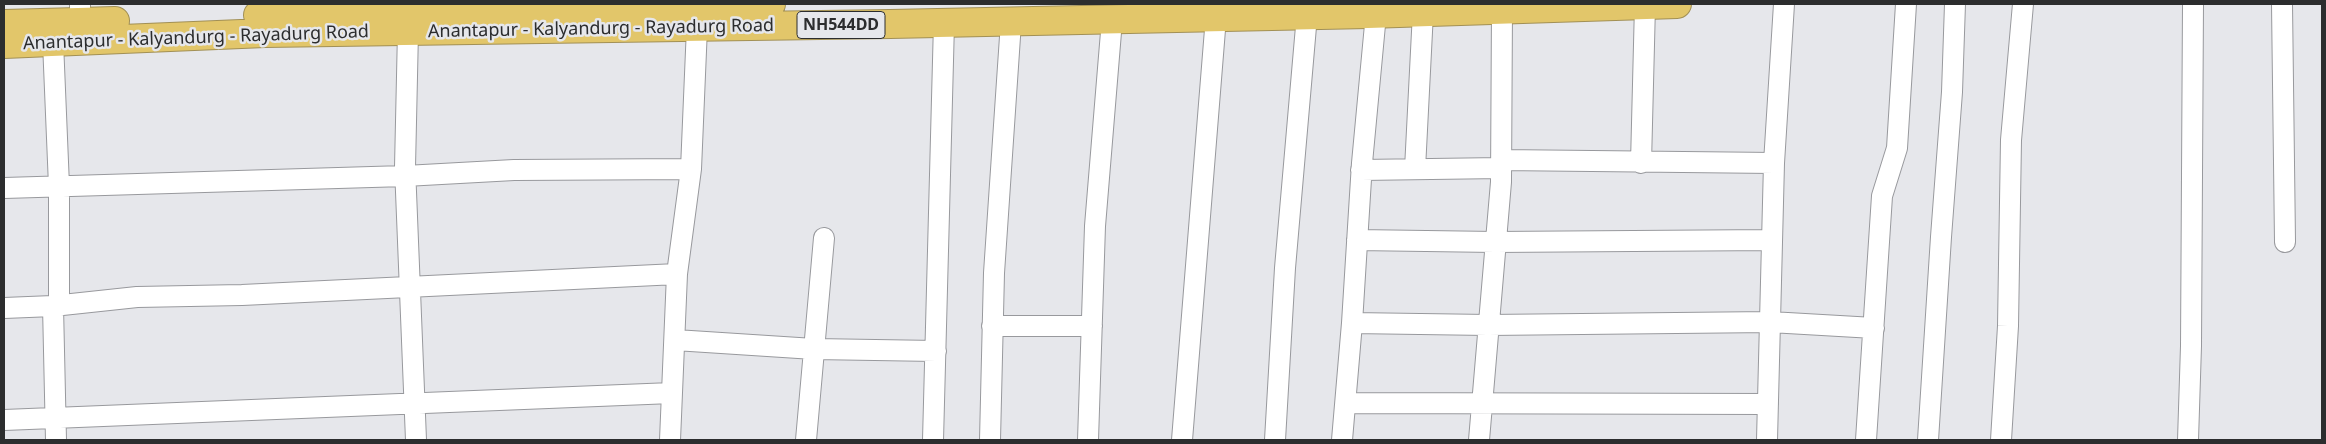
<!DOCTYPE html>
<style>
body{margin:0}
#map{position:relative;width:2326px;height:444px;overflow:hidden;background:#e6e7eb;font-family:"Noto Sans",sans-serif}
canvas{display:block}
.frame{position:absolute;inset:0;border:5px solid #2c2d2e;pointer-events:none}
</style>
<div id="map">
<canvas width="2326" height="444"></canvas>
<div class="frame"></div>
</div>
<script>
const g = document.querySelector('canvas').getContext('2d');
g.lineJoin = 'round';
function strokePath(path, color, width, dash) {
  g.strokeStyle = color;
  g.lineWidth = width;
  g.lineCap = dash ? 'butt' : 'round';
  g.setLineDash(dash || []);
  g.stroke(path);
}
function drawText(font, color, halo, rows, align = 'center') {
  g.font = font + ' "Noto Sans",sans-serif';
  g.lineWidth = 5;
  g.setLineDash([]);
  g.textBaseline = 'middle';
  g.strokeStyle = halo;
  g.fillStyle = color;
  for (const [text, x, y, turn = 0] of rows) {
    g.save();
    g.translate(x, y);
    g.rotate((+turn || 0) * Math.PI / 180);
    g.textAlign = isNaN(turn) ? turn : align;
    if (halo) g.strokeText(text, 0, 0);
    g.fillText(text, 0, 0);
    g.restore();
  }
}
const street = new Path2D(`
 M80,4v18
 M2282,4l3,238
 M1376,14l-14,149 -10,160 136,2 282,-3 104,6
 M408,31l-3,136 11,273
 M53,42l6,144v119
 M1501,160l273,3
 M1641,163l4,-158
 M1415,169l8,-157
 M1361,170l140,-2
 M4,188l401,-12 109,-6 177,-1
 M1357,240l138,2 277,-2
 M4,308l49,-2
 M992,326h100
 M675,340l139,9 122,2
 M1346,403l422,1
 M4,420l668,-27
 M56,440l-3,-134 84,-9 105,-2 435,-21
 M670,440l7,-166 14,-105 6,-142
 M806,440l18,-202
 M933,440l11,-417
 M990,440l4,-167 17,-251
 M1088,440l7,-214 17,-206
 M1182,440l34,-423
 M1275,440l10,-172 22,-253
 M1342,440l10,-117
 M1479,440l22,-258 1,-172
 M1767,440l7,-277 10,-159
 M1866,440l16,-244 15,-48 9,-144
 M1928,440l13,-203 11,-145 3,-88
 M2001,440l7,-114 3,-186 12,-136
 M2188,440l3,-94 2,-342`);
const highway = new Path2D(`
 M258,15l226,-7 287,-4
 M4,24l111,-3
 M4,44l261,-11 625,-9 478,-10 309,-10`);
strokePath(street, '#98999d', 22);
strokePath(highway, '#a29055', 30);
strokePath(street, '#fff', 20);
strokePath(highway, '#e2c66a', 28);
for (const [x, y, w] of [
 [841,25,88]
]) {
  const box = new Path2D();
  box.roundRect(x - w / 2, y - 13.5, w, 27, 4);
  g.fillStyle = '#e6e7eb';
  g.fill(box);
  strokePath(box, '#2c2d2e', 1);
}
drawText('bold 16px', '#2c2d2e', null, [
 ["NH544DD",841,25]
]);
drawText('18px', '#2c2d2e', '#e6e7eb', [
 ["Anantapur - Kalyandurg - Rayadurg Road",601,29,-1],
 ["Anantapur - Kalyandurg - Rayadurg Road",196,38,-2]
]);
</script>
